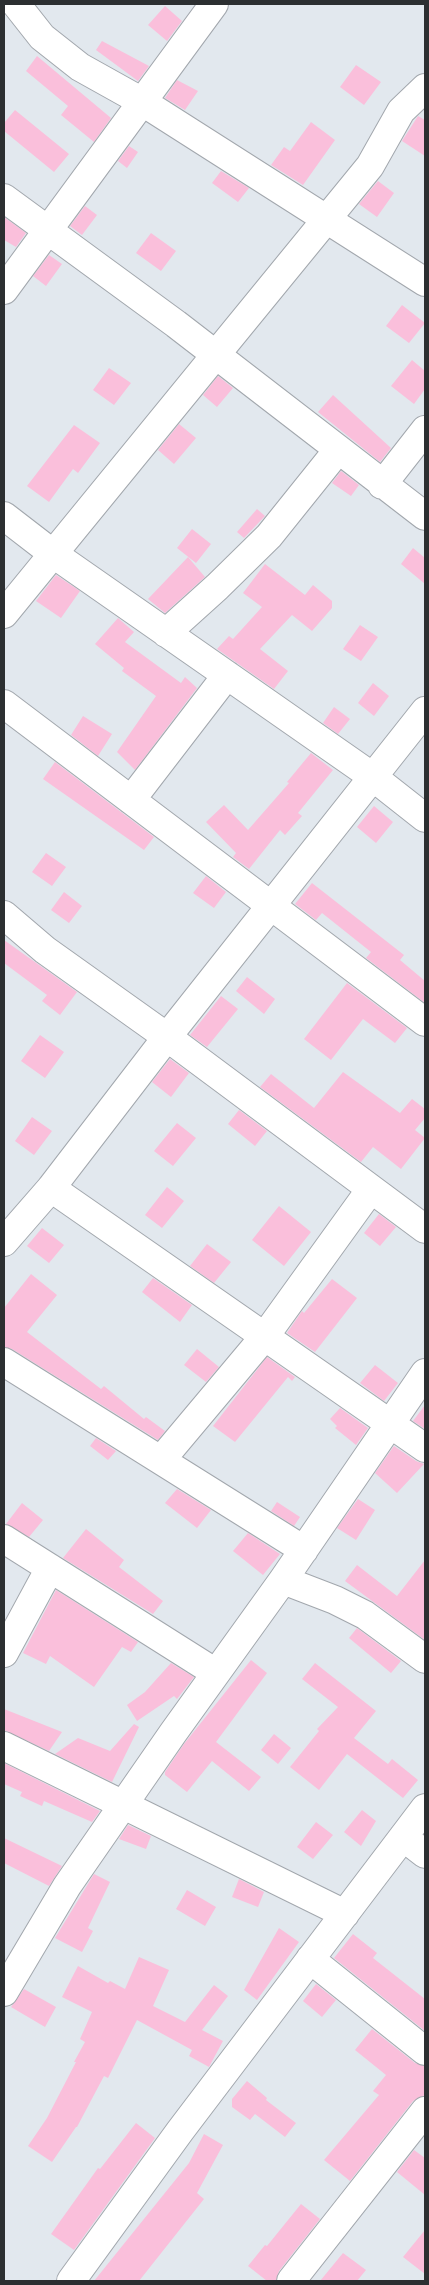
<!DOCTYPE html>
<style>
body{margin:0}
#map{position:relative;width:429px;height:2285px;overflow:hidden;background:#e2e8ee;font-family:Spectral,serif}
canvas{display:block}
.frame{position:absolute;inset:0;border:5px solid #2c2f31;pointer-events:none}
</style>
<div id="map">
<canvas width="429" height="2285"></canvas>
<div class="frame"></div>
</div>
<script>
const g = document.querySelector('canvas').getContext('2d');
g.lineJoin = 'round';
function fill(path, color) {
  g.fillStyle = color;
  g.fill(path, 'evenodd');
}
function strokePath(path, color, width, dash) {
  g.strokeStyle = color;
  g.lineWidth = width;
  g.lineCap = dash ? 'butt' : 'round';
  g.setLineDash(dash || []);
  g.stroke(path);
}
fill(new Path2D(`
 M165,6l17,15 -15,20 -19,-16z
 M102,41l47,25 -11,15 -42,-31z
 M37,56l74,62 -17,24 -33,-27 7,-9 -42,-35z
 M356,65l25,17 -17,23 -24,-18z
 M177,80l21,11 -13,19 -20,-12z
 M15,110l54,44 -15,18 -50,-41v-8z
 M418,116l7,4v36l-23,-15z
 M311,122l24,18 -32,45 -32,-20 13,-18 6,4z
 M129,146l9,6 -11,16 -9,-7z
 M221,171l28,17 -11,14 -26,-19z
 M378,181l16,12 -17,24 -18,-13z
 M85,206l12,9 -15,20 -12,-9z
 M4,217l22,16 -10,14 -12,-7z
 M151,233l25,18 -15,20 -25,-18z
 M49,255l13,9 -16,22 -13,-10z
 M402,305l23,18 -16,20 -23,-17z
 M412,360l13,11v18l-11,15 -23,-18z
 M109,368l22,15 -17,22 -21,-15z
 M218,376l15,12 -16,19 -14,-12z
 M333,395l58,53 -11,14 -62,-50z
 M179,424l17,14 -22,26 -16,-14z
 M74,425l26,18 -22,30 -5,-4 -24,33 -22,-16z
 M341,471l18,14 -8,11 -19,-13z
 M257,509l8,7 -21,22 -7,-6z
 M192,529l19,15 -15,19 -19,-15z
 M413,548l12,10v26l-24,-20z
 M188,557l17,20 -40,36 -17,-14z
 M265,564l40,31 8,-10 19,16v7l-20,23 -20,-16 -32,34 28,22 -14,18 -57,-40 12,-13 4,3 29,-32 -19,-14z
 M56,575l24,16 -19,27 -25,-17z
 M118,618l16,14 -9,10 56,41 4,-6 12,11 -62,82 -18,-18 39,-56 -34,-25 2,-3 -29,-24z
 M360,625l18,12 -17,24 -18,-12z
 M373,683l16,13 -15,20 -16,-13z
 M334,707l16,12 -12,15 -15,-11z
 M83,716l29,18 -14,22 -27,-21z
 M311,753l22,17 -35,43 4,3 -17,19 -5,-5 -31,39 -16,-12 3,-4 -30,-31 18,-17 24,25 41,-47 -2,-1z
 M55,762l99,75 -10,13 -101,-71z
 M374,806l19,16 -17,21 -19,-16z
 M46,853l20,14 -14,19 -20,-14z
 M206,876l20,16 -12,16 -21,-15z
 M312,883l92,72 -4,5 25,21v22l-59,-45 5,-6 -49,-39 -6,7 -21,-16z
 M64,892l18,14 -13,17 -18,-13z
 M4,940l73,52 -17,23 -18,-14 5,-6 -43,-32z
 M247,977l28,22 -11,15 -28,-23z
 M347,983l60,45 -12,15 -32,-24 -32,41 -27,-21z
 M221,996l17,13 -31,38 -17,-12z
 M40,1035l24,17 -19,26 -24,-17z
 M170,1059l19,14 -18,24 -19,-15z
 M343,1072l57,41 12,-14 13,10v9l-10,12 10,8 -24,31 -28,-22 -12,15 -101,-75 11,-13 43,34z
 M239,1110l28,21 -12,15 -27,-22z
 M32,1117l20,14 -18,24 -19,-14z
 M177,1123l19,15 -23,28 -19,-15z
 M167,1187l17,14 -22,27 -17,-13z
 M279,1206l32,26 -27,34 -32,-26z
 M379,1214l17,13 -16,19 -16,-13z
 M42,1228l22,17 -15,18 -22,-17z
 M207,1244l24,18 -17,21 -24,-17z
 M31,1274l26,21 -30,37 74,57 3,-3 40,33 2,-2 19,14 -7,9 -146,-91 -8,-2v-39z
 M153,1278l39,27 -12,17 -38,-30z
 M332,1279l25,19 -42,54 -28,-19 15,-22 2,2z
 M197,1349l22,18 -13,15 -22,-17z
 M267,1357l28,20 -3,4 -4,-4 -53,65 -22,-16z
 M375,1365l23,18 -14,18 -24,-18z
 M425,1405v24l-12,-8z
 M340,1408l28,20 -12,17 -21,-17 2,-2 -7,-7z
 M96,1438l20,13 -8,9 -18,-14z
 M394,1446l22,15 8,3 -27,29 -22,-20z
 M177,1489l34,21 -14,18 -32,-25z
 M358,1499l17,11 -19,30 -19,-12z
 M277,1502l23,15 -6,9 -23,-15z
 M22,1503l21,17 -14,17 -23,-13z
 M86,1529l38,31 -5,7 44,34 -10,13 -90,-56z
 M248,1533l32,21 -17,21 -30,-24z
 M425,1560v80l-80,-59 12,-16 40,31z
 M56,1590l82,52 -7,10 -9,-5 -28,40 -44,-31 -4,8 -23,-11z
 M357,1628l44,33 -10,12 -42,-35z
 M251,1660l16,13 -51,69 45,35 -12,14 -37,-30 -25,31 -22,-17v-3l19,-28z
 M171,1663l23,14 -17,22 -3,-3 -37,25 -10,-16 18,-13z
 M315,1663l61,48 -22,27 34,26 4,-5 26,21 -15,18 -56,-44 -28,36 -29,-23 29,-36 -2,-2 21,-22 -36,-28z
 M4,1709l58,23 -13,19 -45,-21z
 M134,1724l5,3 -27,55 -57,-28 23,-16 32,13z
 M274,1734l17,14 -13,16 -17,-14z
 M4,1763l96,48 -8,11 -48,-21 -2,5 -22,-10 2,-4 -18,-8z
 M362,1810l14,11 -15,25 -17,-14z
 M316,1822l17,13 -20,24 -16,-12z
 M128,1825l23,11 -5,13 -27,-10z
 M4,1838l58,28 -13,20 -45,-23z
 M94,1874l16,8 -22,46 5,3 -11,21 -27,-14z
 M239,1879l25,13 -6,15 -26,-10z
 M187,1890l29,17 -11,19 -29,-17z
 M279,1928l20,14 -42,58 -13,-10z
 M353,1934l24,19 -4,5 52,41v32l-91,-73z
 M139,1957l30,13 -16,36 32,16 29,-37 14,11 -26,34 21,11 -14,26 -20,-11 3,-6 -55,-30 -29,58 -4,-2 -27,51h-1l-24,35 -24,-16 19,-28 29,-56h-2l11,-20 -5,-3 12,-27 -30,-15 16,-31 30,17 2,-2 15,8z
 M316,1984l20,16 -14,17 -19,-16z
 M24,1989l32,18 -11,20 -34,-20z
 M372,2029l43,34 10,3v29l-12,6 -63,80 -26,-21 55,-65 -6,-4 13,-16 -31,-25z
 M247,2081l20,17 -1,2 30,23 -11,14 -30,-23 -5,6 -18,-13v-8z
 M136,2123l19,15 -81,112 -23,-16 47,-66 2,1z
 M204,2134l19,11 -26,48 7,6 -65,82h-45l95,-118z
 M414,2150l11,8v37l-28,-23z
 M301,2204l19,15 -41,52 -3,10h-9l-19,-15 17,-21 2,1z
 M425,2230v44l-22,-17z
 M343,2253l23,17 -9,11h-37z`), '#fabfdb');
const minor = new Path2D(`
 M16,4l26,33 38,30 61,34 284,181
 M4,198l172,126 249,192
 M4,290l210,-286
 M382,485l43,-55
 M4,516l48,37 321,224 52,41
 M4,614l366,-448 31,-55 24,-23
 M166,633l51,-46 52,-51 69,-86
 M4,704l421,318
 M131,800l96,-125
 M4,915l41,35 122,87 258,192
 M51,1188l374,260
 M4,1242l47,-54 116,-151 258,-326
 M4,1362l300,188
 M161,1460l104,-124 106,-147
 M4,1539l212,134
 M283,1580l52,20 30,15 60,44
 M4,1653l46,-85
 M4,1746l341,168
 M403,1837l22,17
 M310,1959l115,92
 M4,1992l63,-106 106,-153 110,-153 142,-207
 M71,2281l109,-150 245,-323
 M291,2281l134,-170`);
strokePath(minor, '#a2a7ad', 30);
strokePath(minor, '#fff', 28);
</script>
